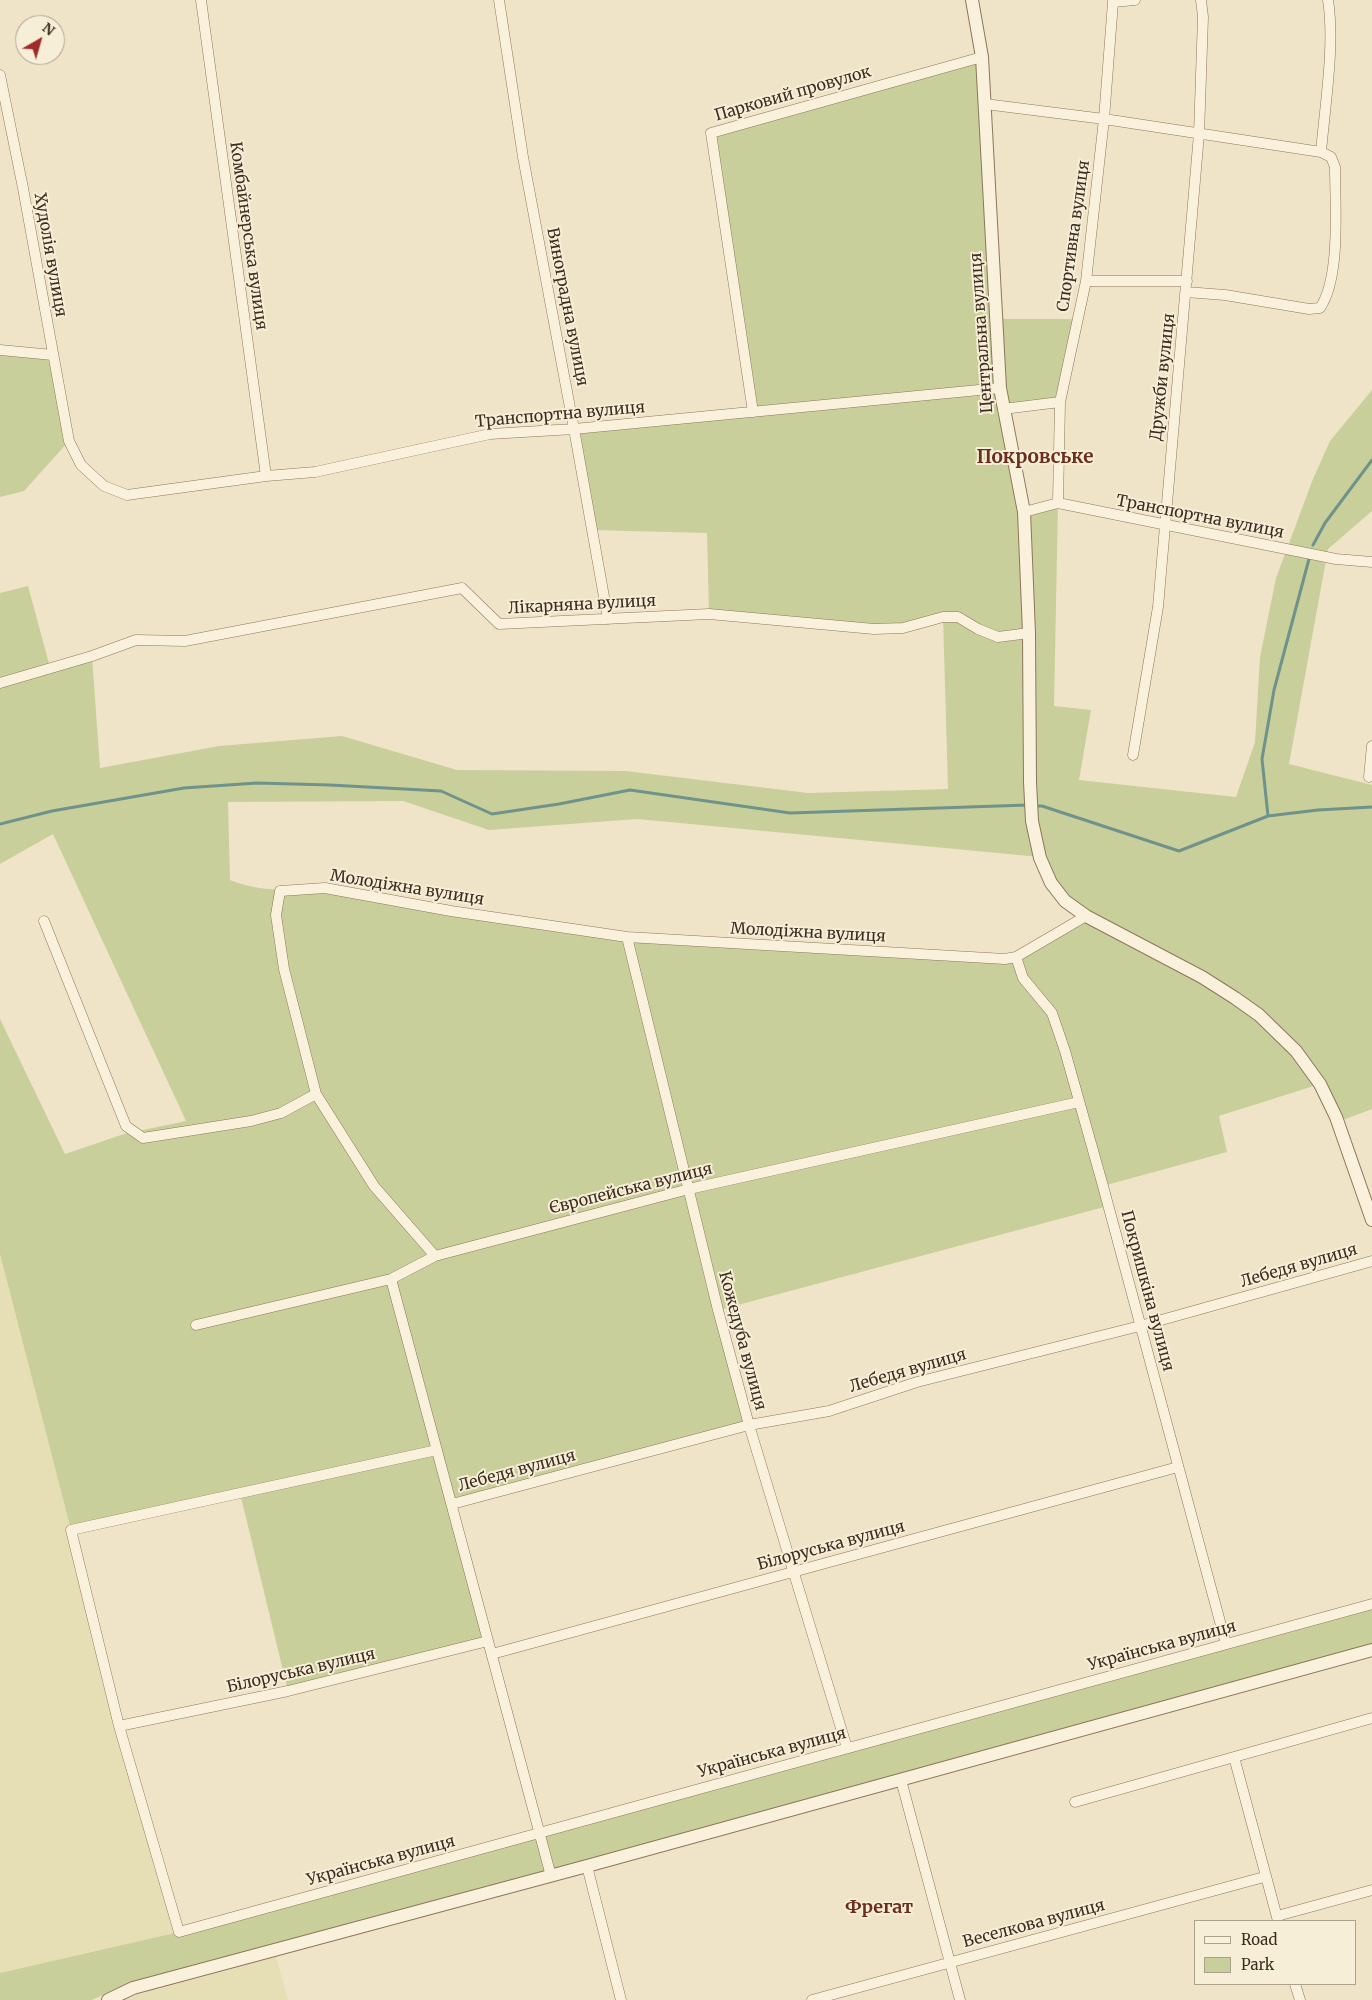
<!DOCTYPE html>
<meta charset="utf-8">
<style>
body{margin:0}
#map{position:relative;width:1372px;height:2000px;overflow:hidden;background:#f0e4c8;font-family:Merriweather,serif}
canvas{display:block}
.legend{position:absolute;left:1194px;top:1920px;width:162px;height:65px;box-sizing:border-box;background:#f7eed8;border:1px solid #ada18e;margin:0;padding:6px 9px;list-style:none;font-size:15px;color:#3d2e20}
.legend li{display:flex;align-items:center;gap:10px;height:25px}
.legend b{width:25px;border:1px solid #ada18e}
.north{position:absolute;left:15px;top:15px;width:50px;height:50px;box-sizing:border-box;background:#f7eed8;border:1px solid #ada18e;border-radius:50%;rotate:38deg;font-size:14px;font-weight:700;line-height:20px;text-align:center;color:#3d2e20}
.north::after{content:'';display:block;margin:auto;width:18px;height:22px;background:#9e2a2b;clip-path:polygon(50% 0,100% 100%,50% 72%,0 100%)}
</style>
<div id="map">
<canvas width="1372" height="2000"></canvas>
<ul class="legend">
<li><b style="height:6px;background:#faf1dc"></b>Road</li>
<li><b style="height:14px;background:#c9cf9b"></b>Park</li>
</ul>
<div class="north">N</div>
</div>
<script>
const g = document.querySelector('canvas').getContext('2d');
g.lineJoin = 'round';
function fill(path, color) {
  g.fillStyle = color;
  g.fill(path, 'evenodd');
}
function strokePath(path, color, width, dash) {
  g.strokeStyle = color;
  g.lineWidth = width;
  g.lineCap = dash ? 'butt' : 'round';
  g.setLineDash(dash || []);
  g.stroke(path);
}
function drawText(font, color, halo, rows, align = 'center') {
  g.font = font + ' Merriweather,serif';
  g.lineWidth = 4;
  g.setLineDash([]);
  g.textBaseline = 'middle';
  g.strokeStyle = halo;
  g.fillStyle = color;
  for (const [text, x, y, turn = 0] of rows) {
    g.save();
    g.translate(x, y);
    g.rotate((+turn || 0) * Math.PI / 180);
    g.textAlign = isNaN(turn) ? turn : align;
    if (halo) g.strokeText(text, 0, 0);
    g.fillText(text, 0, 0);
    g.restore();
  }
}
fill(new Path2D(`
 M0,1254l71,276 108,402 -179,41z
 M276,1957l12,43h-164l12,-5z`), '#e6deb5');
fill(new Path2D(`
 M982,57l14,262h82l-18,83 -57,7 21,102 34,-8 -4,203 37,4 -12,70 157,17 19,-55 5,-85 16,-79 37,-99 17,-38 42,-51v121l-44,38 -39,215 83,21v324l-29,11 -23,-36 -101,32 8,36 -124,34 5,20 -389,104 30,115 -297,79 36,137 -200,50 -48,-198 -169,37 -71,-276v-235l65,135 59,-20 62,-13 -133,-287 -53,30v-271l28,-7 22,81 42,-11 8,112 119,-22 123,-10 115,34 169,1 182,22 140,-4 -5,-172 -40,11 -194,-14 -2,-81 -115,-3 -18,-101 179,-17 -42,-279zM403,801l86,29 148,-11 403,38 25,44 21,15 -81,43 -378,-22 -302,-49c-34,2 -62,5 -95,-8l-2,-78z
 M0,350l53,5 16,86 -45,50 -24,6z
 M1372,1604v40l-787,216 -454,122 -39,18h-92v-27l179,-41z`), '#c9cf9b');
strokePath(new Path2D(`
 M1313,545l12,-22 47,-63
 M1035,806h7l137,45 89,-35 50,-6 54,-3
 M1268,816l-6,-57 12,-69 35,-131
 M0,824l52,-13 132,-23 73,-5 73,2 111,6 51,23 67,-10 71,-14 160,23 238,-8`), '#6f938a', 3);
const minor = new Path2D(`
 M201,0l65,476
 M499,0l24,157 51,272 34,190
 M0,75l23,113 46,253 12,24 23,21 23,9 139,-19 49,-4 175,-38 84,-5 426,-41
 M985,104l119,15 217,33 10,5 4,10c0,38 6,110 -15,141l-11,1 -84,-14 -39,-3
 M1321,152c4,-47 14,-107 7,-152
 M1086,281h101
 M0,350l53,5
 M1003,409l57,-7
 M753,412l-42,-279 271,-76
 M1058,503l2,-101 26,-121 18,-162 9,-117 22,-2
 M1024,512l34,-9 278,56 36,3
 M0,683l92,-27 44,-16 49,1 277,-53 37,36 210,-10 165,15 29,-1 40,-11h15l20,12 20,8 31,-4
 M1133,755l25,-148 41,-473 4,-117 -2,-17
 M1369,777l3,-31
 M44,921l82,205 17,12 108,-17 30,-8 35,-19
 M627,937l91,373 31,115 98,323
 M1016,957l7,21 29,35 13,38 38,135 123,458
 M435,1256l-61,-70 -58,-92 -32,-125 -8,-54 4,-24 45,-3 126,23 176,26 378,22 11,-2 70,-41
 M391,1279l160,597
 M196,1325l195,-46 44,-23 254,-67 390,-87
 M437,1450l-366,80 48,196 60,206 1193,-328
 M452,1504l297,-79 80,-14 88,-29 223,-56 232,-65
 M492,1654l686,-187
 M119,1726l169,-35 200,-50
 M1234,1757l44,164
 M901,1780l59,220
 M1075,1802l297,-84
 M587,1866l34,134
 M1277,1916l95,-26
 M1295,1984l5,16
 M812,2000l452,-123`);
const tertiary = new Path2D(`
 M972,0l10,57 18,331 24,124 5,121 1,149 2,39 8,37 11,25 14,18 21,15 116,61 33,21 24,17 37,36 24,33 16,33 36,103
 M108,2000l25,-12 454,-122 785,-216`);
strokePath(minor, '#8d765c', 11);
strokePath(tertiary, '#8d765c', 14);
strokePath(minor, '#faf1dc', 10);
strokePath(tertiary, '#faf1dc', 12);
drawText('16px', '#3d2e20', '#f7eed8', [
 ["Парковий провулок",793,94,-16],
 ["Комбайнерська вулиця",248,236,82],
 ["Спортивна вулиця",1074,236,-82],
 ["Худолія вулиця",50,255,80],
 ["Виноградна вулиця",567,307,79],
 ["Центральна вулиця",982,333,-94],
 ["Дружби вулиця",1163,377,-84],
 ["Транспортна вулиця",560,415,-5],
 ["Транспортна вулиця",1200,517,11],
 ["Лікарняна вулиця",582,605,-3],
 ["Молодіжна вулиця",407,888,9],
 ["Молодіжна вулиця",808,933,3],
 ["Європейська вулиця",631,1189,-14],
 ["Лебедя вулиця",1299,1266,-16],
 ["Покришкіна вулиця",1147,1291,75],
 ["Кожедуба вулиця",742,1341,75],
 ["Лебедя вулиця",908,1371,-16],
 ["Лебедя вулиця",517,1471,-15],
 ["Білоруська вулиця",831,1546,-15],
 ["Українська вулиця",1162,1646,-15],
 ["Білоруська вулиця",301,1671,-13],
 ["Українська вулиця",772,1753,-15],
 ["Українська вулиця",381,1861,-15],
 ["Веселкова вулиця",1034,1924,-15]
]);
drawText('bold 18px', '#6b2e1e', '#f7eed8', [
 ["Фрегат",879,1908]
]);
drawText('bold 19px', '#6b2e1e', '#f7eed8', [
 ["Покровське",1035,458]
]);
</script>
